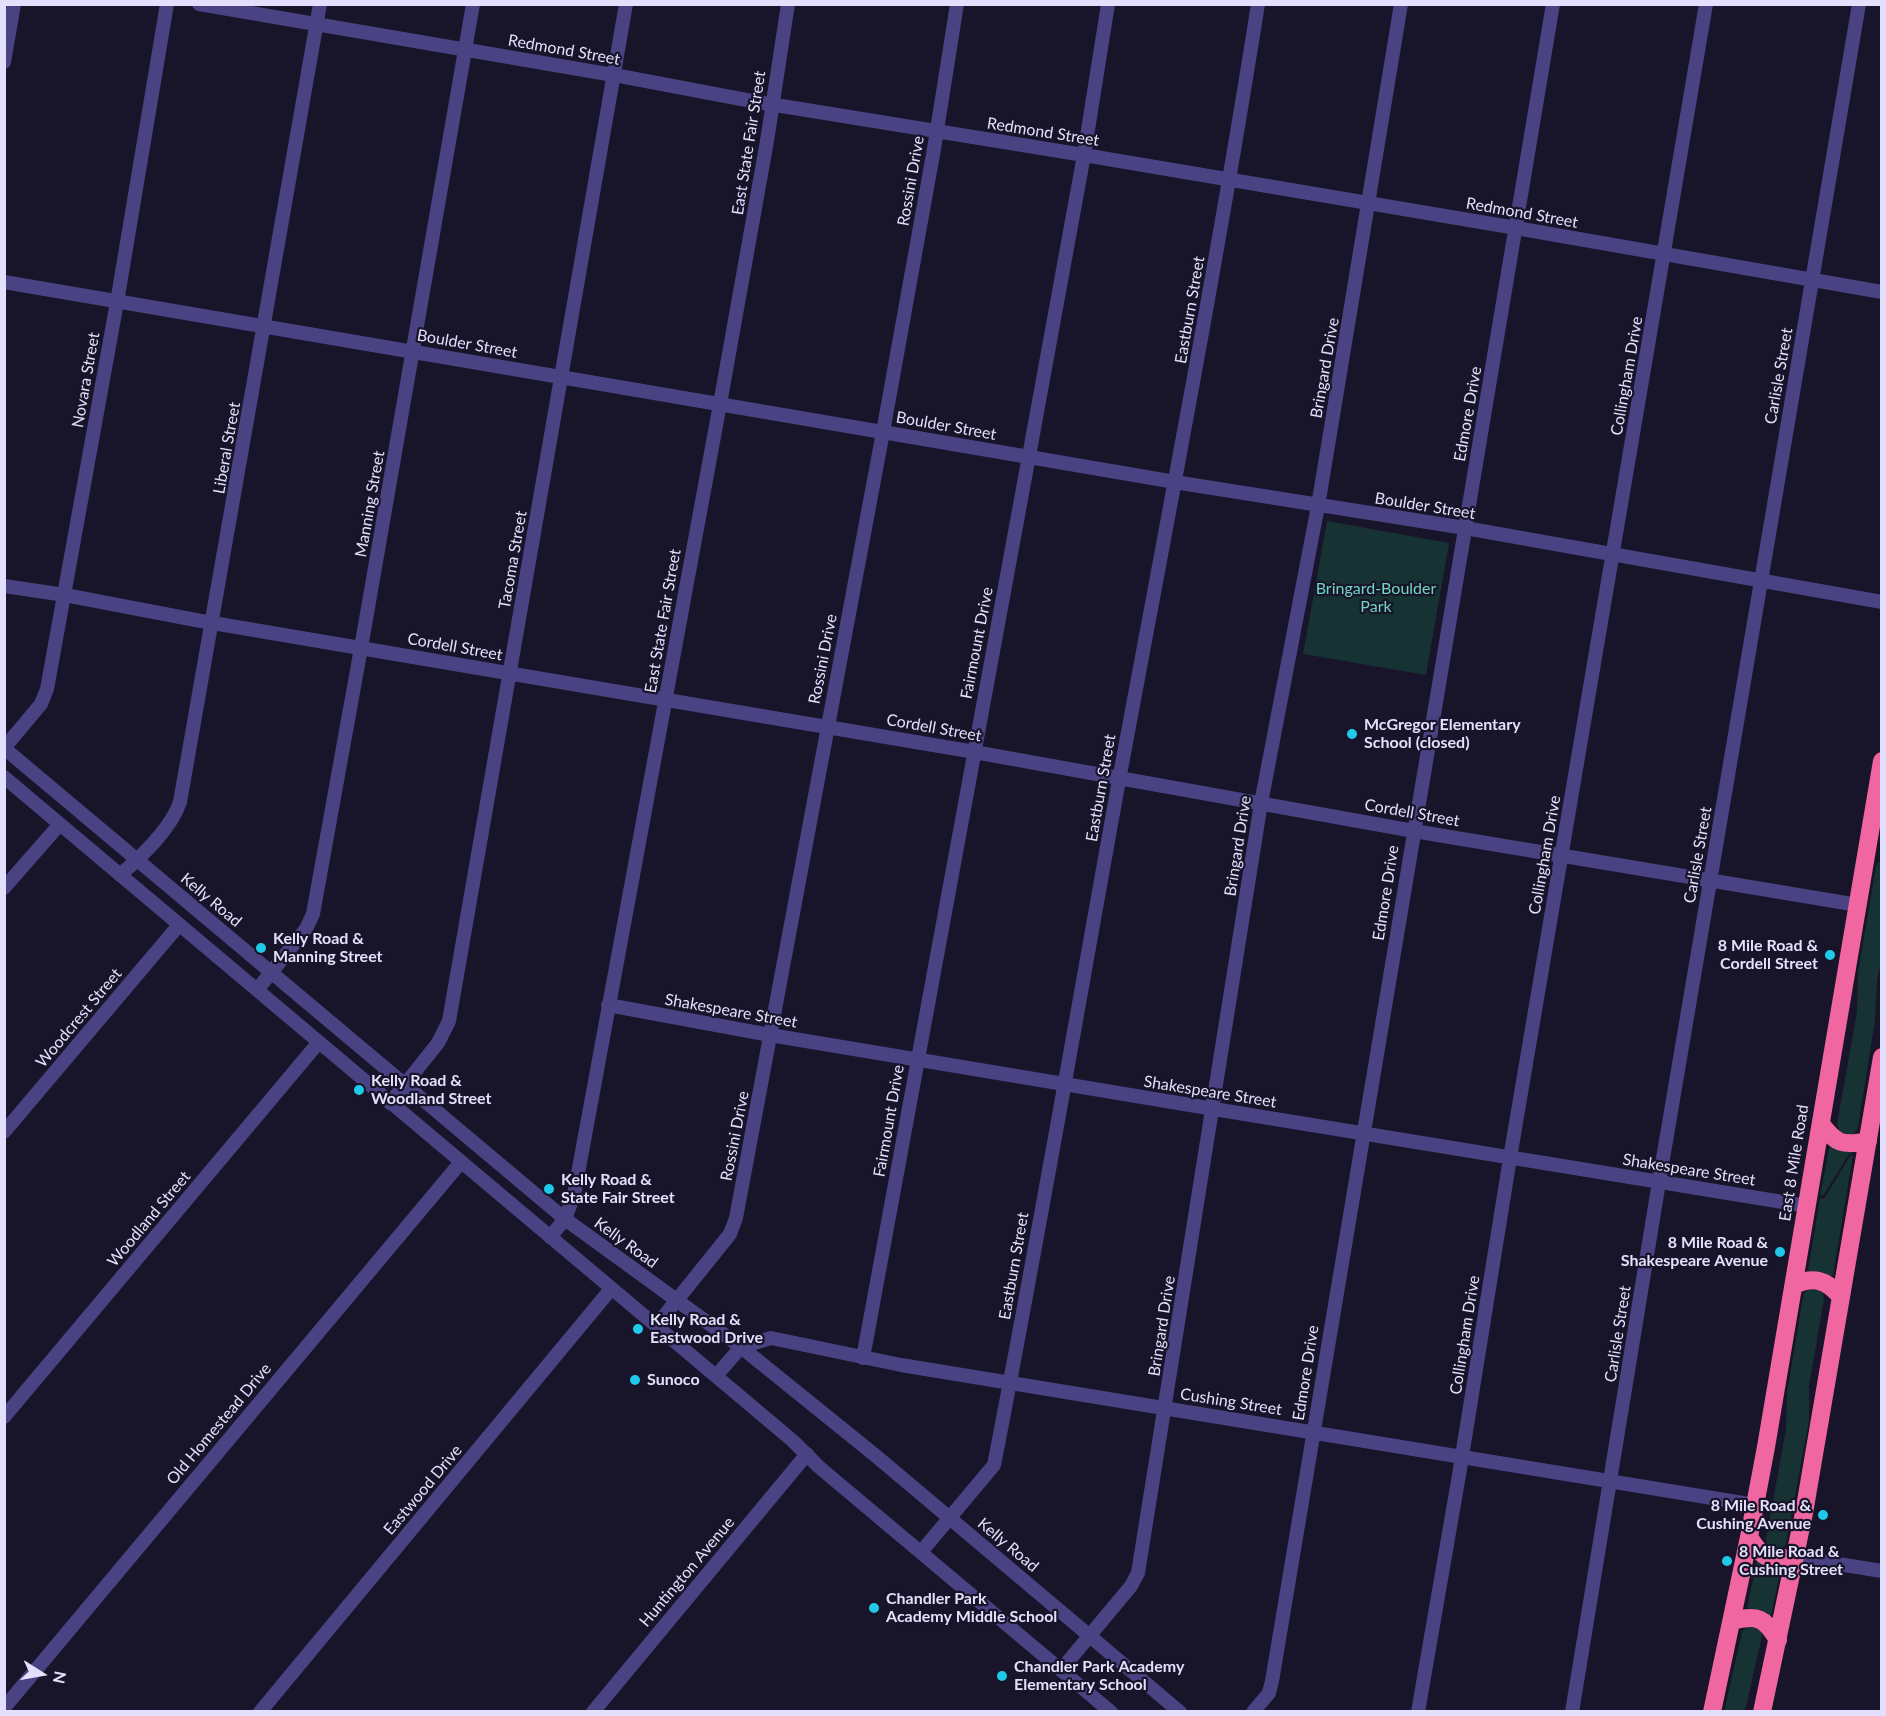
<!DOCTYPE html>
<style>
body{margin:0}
#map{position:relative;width:1886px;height:1716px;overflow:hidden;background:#181429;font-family:Lato,sans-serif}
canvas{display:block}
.frame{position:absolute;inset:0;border:6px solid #e4dffc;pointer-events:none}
.north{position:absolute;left:12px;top:1644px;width:60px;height:60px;-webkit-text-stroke:4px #181429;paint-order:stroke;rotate:101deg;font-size:16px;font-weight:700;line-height:24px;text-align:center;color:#e4dffc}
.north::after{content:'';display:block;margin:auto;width:21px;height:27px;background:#e4dffc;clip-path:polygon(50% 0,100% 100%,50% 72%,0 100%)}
</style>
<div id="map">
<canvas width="1886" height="1716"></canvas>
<div class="frame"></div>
<div class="north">N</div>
</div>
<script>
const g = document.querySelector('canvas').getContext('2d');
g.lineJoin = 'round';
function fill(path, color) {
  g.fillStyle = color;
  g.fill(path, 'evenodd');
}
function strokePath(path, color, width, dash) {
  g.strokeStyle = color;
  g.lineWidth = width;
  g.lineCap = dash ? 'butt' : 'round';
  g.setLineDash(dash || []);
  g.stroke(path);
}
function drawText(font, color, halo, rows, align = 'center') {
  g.font = font + ' Lato,sans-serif';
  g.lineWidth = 4.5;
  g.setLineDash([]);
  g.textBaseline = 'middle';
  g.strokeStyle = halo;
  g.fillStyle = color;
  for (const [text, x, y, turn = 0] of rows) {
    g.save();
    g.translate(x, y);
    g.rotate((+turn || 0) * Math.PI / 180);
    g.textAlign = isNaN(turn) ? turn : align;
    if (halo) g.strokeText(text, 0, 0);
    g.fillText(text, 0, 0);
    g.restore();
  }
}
fill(new Path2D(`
 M1327,521l122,22 -23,132 -123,-21z
 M1881,859l1,98 -5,24 -2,40 -17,106 -4,7 -3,1 -11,-3 -3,-8 20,-112 1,-39 18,-107z
 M1830,1145l24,8 -5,1 -26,42 -3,-1z
 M1853,1155l-20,120 -3,2 -8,-5 -14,-1 12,-73 4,1 26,-43z
 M1810,1288l13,4 1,7 -15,87v35l-23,123 -5,6 -8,1 -6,-4 -1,-8 20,-110 1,-36 16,-96 1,-4z
 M1757,1560l24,8 -10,48 -10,-5 -14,-3z
 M1754,1625l8,7v4l-17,75 -21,1 18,-80 5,-6z`), '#173232');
strokePath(new Path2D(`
 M199,4l426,73 132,25 327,53 432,73 366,64
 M4,62l10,-58
 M4,282l1183,202 278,44 417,74
 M4,586l61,9 136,26 383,65 379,64 451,81 444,74
 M4,748l561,471 176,128 135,109 304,256
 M4,748l37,-44 6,-15 70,-387 50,-298
 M4,777l789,664 26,26 292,245
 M120,875c22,-19 51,-46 60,-73l140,-798
 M4,888l56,-64
 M257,990l49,-61 7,-15 48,-266 112,-644
 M608,1005l162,30 444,74 593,97
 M390,1103l48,-60 11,-22 177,-1017
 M4,1132l175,-207
 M550,1237l15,-18 9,-24 146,-791 47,-263 21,-137
 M656,1326l74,-92 6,-16 147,-786 51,-283 23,-145
 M863,1358l168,-913 53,-290 24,-151
 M716,1376l25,-29 30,-9 130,27 854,140
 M4,1417l315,-375
 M921,1552l73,-87 1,-5c44,-226 83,-453 124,-680 48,-258 98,-516 139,-776
 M1795,1557l87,14
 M1061,1670l70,-84 7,-13 123,-770 57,-297 83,-502
 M4,1708l457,-546
 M260,1712l351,-423
 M593,1712l214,-258
 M1253,1712l16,-19 3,-12 281,-1677
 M1418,1712l41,-237 51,-317 196,-1154
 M1572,1712l87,-530 200,-1178`), '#494383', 14);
strokePath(new Path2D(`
 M1821,1124c15,20 22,22 47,17
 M1794,1285c20,-9 33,-5 47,12
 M1749,1537c14,22 20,25 46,20
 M1732,1621c25,-7 33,-3 46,19
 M1712,1712l37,-175 17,-90 116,-686
 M1762,1712l42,-199 78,-456`), '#f066a0', 18);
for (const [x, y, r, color] of [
 [1352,734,6,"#1ec9e9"],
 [261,948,6,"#1ec9e9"],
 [1830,955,6,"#1ec9e9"],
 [359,1090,6,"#1ec9e9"],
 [549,1189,6,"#1ec9e9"],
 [1780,1252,6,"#1ec9e9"],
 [638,1329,6,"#1ec9e9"],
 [635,1380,6,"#1ec9e9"],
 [1823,1515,6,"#1ec9e9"],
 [1727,1561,6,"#1ec9e9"],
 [874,1608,6,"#1ec9e9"],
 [1002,1676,6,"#1ec9e9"]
]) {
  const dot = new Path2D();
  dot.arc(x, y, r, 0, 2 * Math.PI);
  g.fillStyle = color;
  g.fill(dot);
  strokePath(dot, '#181429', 2);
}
drawText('16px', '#e4dffc', '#181429', [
 ["Redmond Street",564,50,10],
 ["Redmond Street",1043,132,9],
 ["East State Fair Street",749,143,-81],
 ["Rossini Drive",911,181,-80],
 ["Redmond Street",1522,213,10],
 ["Eastburn Street",1190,310,-80],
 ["Boulder Street",467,344,10],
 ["Bringard Drive",1325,368,-80],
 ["Collingham Drive",1627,376,-80],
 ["Carlisle Street",1779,376,-80],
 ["Novara Street",86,380,-80],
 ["Edmore Drive",1468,414,-80],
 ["Boulder Street",946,426,10],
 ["Liberal Street",227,448,-80],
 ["Manning Street",370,504,-80],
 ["Boulder Street",1425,506,9],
 ["Tacoma Street",513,560,-80],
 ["East State Fair Street",663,621,-80],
 ["Fairmount Drive",977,643,-79],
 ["Cordell Street",455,647,10],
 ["Rossini Drive",823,659,-79],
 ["Cordell Street",934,728,10],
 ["Eastburn Street",1101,788,-80],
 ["Cordell Street",1412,813,10],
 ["Bringard Drive",1238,846,-81],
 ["Collingham Drive",1545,855,-80],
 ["Carlisle Street",1698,855,-80],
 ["Edmore Drive",1386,893,-81],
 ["Kelly Road",211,900,40],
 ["Shakespeare Street",731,1011,10],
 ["Woodcrest Street",79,1018,-50],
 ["Shakespeare Street",1210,1092,9],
 ["Fairmount Drive",889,1121,-80],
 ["Rossini Drive",735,1136,-79],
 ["East 8 Mile Road",1794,1163,-81],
 ["Shakespeare Street",1689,1170,9],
 ["Woodland Street",149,1219,-50],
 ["Kelly Road",626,1243,36],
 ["Eastburn Street",1014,1266,-80],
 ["Bringard Drive",1162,1326,-81],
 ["Carlisle Street",1618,1334,-81],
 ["Collingham Drive",1465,1335,-81],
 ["Edmore Drive",1306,1373,-81],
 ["Cushing Street",1231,1402,9],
 ["Old Homestead Drive",219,1424,-50],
 ["Eastwood Drive",423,1490,-50],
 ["Kelly Road",1008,1545,40],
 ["Huntington Avenue",687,1572,-50]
]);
drawText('16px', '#70d6c2', '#181429', [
 ["Bringard-Boulder",1376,589],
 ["Park",1376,607]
]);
drawText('bold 16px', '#e4dffc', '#181429', [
 ["McGregor Elementary",1364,725],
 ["School (closed)",1364,743],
 ["Kelly Road &",273,939],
 ["Manning Street",273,957],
 ["8 Mile Road &",1818,946,"right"],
 ["Cordell Street",1818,964,"right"],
 ["Kelly Road &",371,1081],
 ["Woodland Street",371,1099],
 ["Kelly Road &",561,1180],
 ["State Fair Street",561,1198],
 ["8 Mile Road &",1768,1243,"right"],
 ["Shakespeare Avenue",1768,1261,"right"],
 ["Kelly Road &",650,1320],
 ["Eastwood Drive",650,1338],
 ["Sunoco",647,1380],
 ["8 Mile Road &",1811,1506,"right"],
 ["Cushing Avenue",1811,1524,"right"],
 ["8 Mile Road &",1739,1552],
 ["Cushing Street",1739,1570],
 ["Chandler Park",886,1599],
 ["Academy Middle School",886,1617],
 ["Chandler Park Academy",1014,1667],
 ["Elementary School",1014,1685]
], 'left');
</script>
